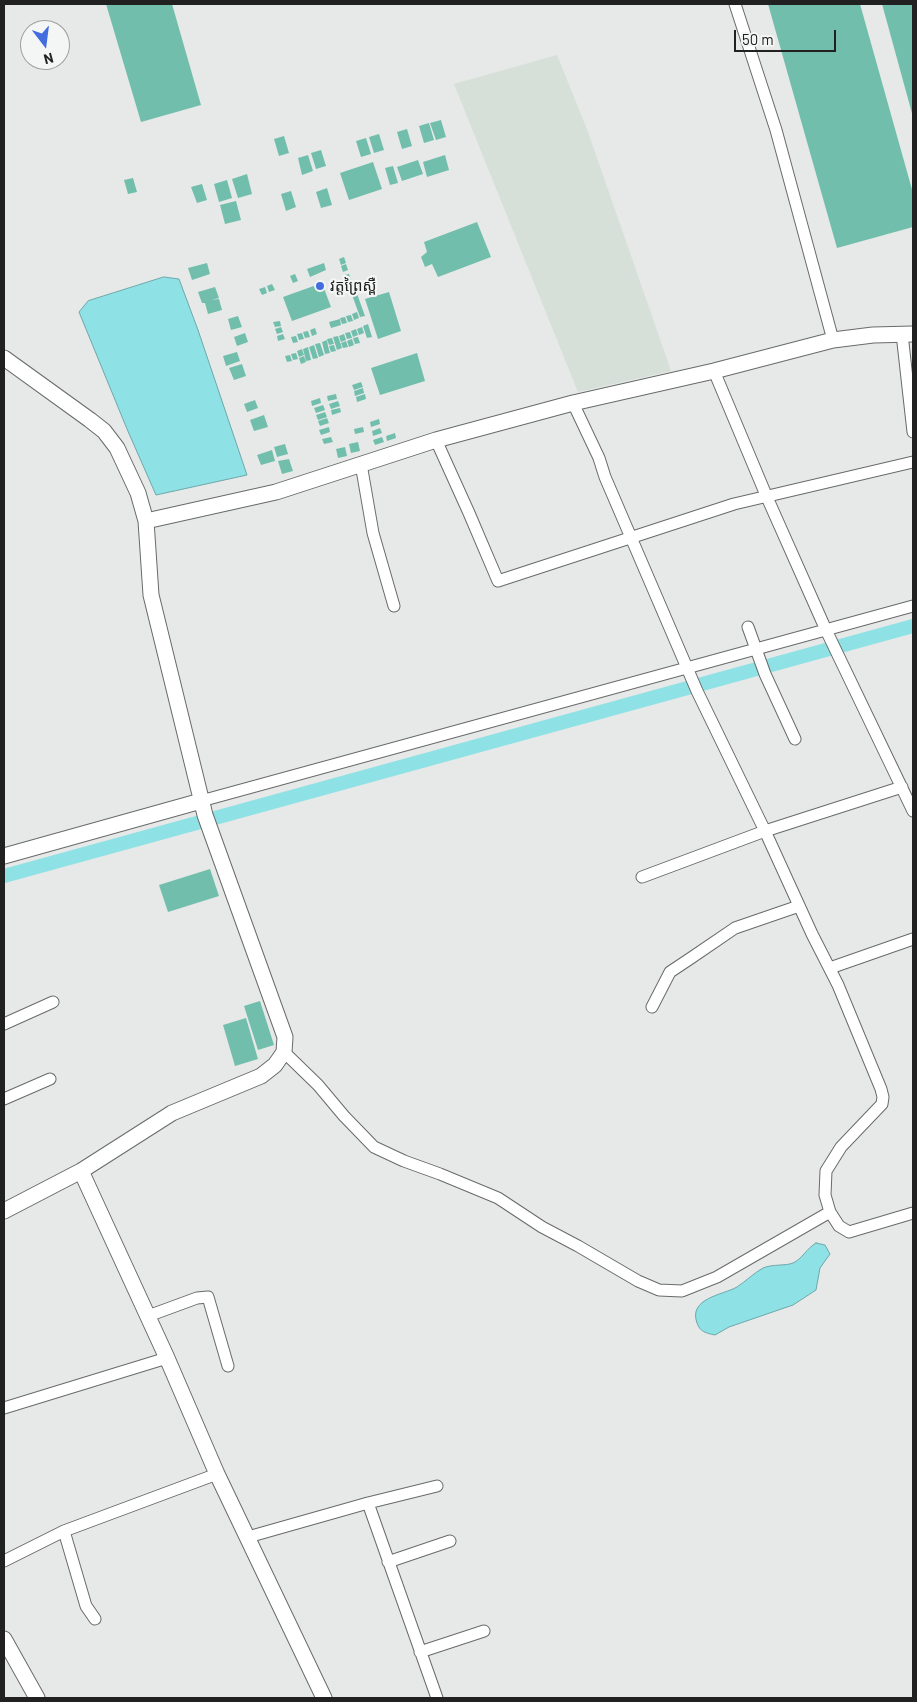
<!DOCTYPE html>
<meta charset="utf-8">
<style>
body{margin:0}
#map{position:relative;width:917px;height:1702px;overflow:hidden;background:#e6e9e7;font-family:Barlow,sans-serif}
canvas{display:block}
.frame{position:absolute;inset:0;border:5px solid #202120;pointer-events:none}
.north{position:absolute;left:20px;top:20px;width:50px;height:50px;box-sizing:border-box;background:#f3f6f4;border:1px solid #9fa19f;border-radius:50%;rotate:165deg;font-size:14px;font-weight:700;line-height:20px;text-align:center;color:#202120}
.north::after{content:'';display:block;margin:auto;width:18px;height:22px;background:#436cde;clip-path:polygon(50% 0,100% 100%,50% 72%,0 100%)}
.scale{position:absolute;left:734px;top:30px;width:102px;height:22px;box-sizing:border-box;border:2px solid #202120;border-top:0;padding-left:6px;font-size:15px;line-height:18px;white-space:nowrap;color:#202120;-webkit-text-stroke:4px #f3f6f4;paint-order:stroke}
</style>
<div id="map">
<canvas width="917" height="1702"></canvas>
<div class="frame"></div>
<div class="north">N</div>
<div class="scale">50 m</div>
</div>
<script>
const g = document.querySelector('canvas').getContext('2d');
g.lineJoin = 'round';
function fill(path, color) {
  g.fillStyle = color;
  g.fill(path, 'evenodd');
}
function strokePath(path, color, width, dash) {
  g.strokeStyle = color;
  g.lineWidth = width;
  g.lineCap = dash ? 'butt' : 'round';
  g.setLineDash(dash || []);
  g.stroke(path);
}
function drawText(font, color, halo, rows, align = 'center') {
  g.font = font + ' Barlow,"Noto Sans Khmer",sans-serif';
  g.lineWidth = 4.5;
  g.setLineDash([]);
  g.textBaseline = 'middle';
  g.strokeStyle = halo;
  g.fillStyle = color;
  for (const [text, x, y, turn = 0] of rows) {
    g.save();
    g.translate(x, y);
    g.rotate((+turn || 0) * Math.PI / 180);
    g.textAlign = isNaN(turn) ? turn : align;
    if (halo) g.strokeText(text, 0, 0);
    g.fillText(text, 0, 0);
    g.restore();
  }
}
fill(new Path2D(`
 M557,55l31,77 83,239 -93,21 -124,-308z`), '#d6e0d9');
const water = new Path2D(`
 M164,277l15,2 19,51 49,145 -91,20 -29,-66 -48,-117 9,-11z
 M816,1243l9,2 5,9 -10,14 -4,22 -23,15 -64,22 -14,8c-9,-2 -15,-3 -18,-12 -9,-25 26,-28 40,-36 9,-6 17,-14 26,-19 9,-4 23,-2 30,-5 9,-4 14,-15 23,-20z`);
fill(water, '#8ee1e5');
strokePath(water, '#6da7aa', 1);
strokePath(new Path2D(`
 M4,876l909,-250`), '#8ee1e5', 14);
fill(new Path2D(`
 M106,4h66l29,101 -60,17z
 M768,4h92l53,189v34l-76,21z
 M882,4h31v113z
 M441,120l5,17 -10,3 -6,-17z
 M429,123l5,17 -10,3 -5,-17z
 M407,129l5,17 -10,3 -5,-17z
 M379,134l5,16 -10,3 -5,-16z
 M284,136l5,17 -10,3 -5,-17z
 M366,138l5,16 -10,3 -5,-16z
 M321,150l5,16 -10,3 -5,-16z
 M308,155l5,16 -11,4 -4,-17z
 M445,155l4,15 -22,7 -4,-15z
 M418,160l5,14 -21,7 -5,-14z
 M373,162l9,27 -33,11 -9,-27z
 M393,166l5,17 -8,2 -5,-17z
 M247,174l5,20 -14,4 -6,-19z
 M133,178l4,14 -9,2 -4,-14z
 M227,180l5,18 -13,4 -5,-18z
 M202,184l5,16 -10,3 -6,-16z
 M327,188l5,17 -11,3 -5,-16z
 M291,191l5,16 -10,4 -5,-17z
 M236,201l5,19 -16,4 -5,-19z
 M477,222l14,35 -53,20 -6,-13 -7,3 -4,-10 6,-5 -3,-10z
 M344,257l2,6 -5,2 -2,-6z
 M207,263l3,11 -18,6 -4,-12z
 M324,263l2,7 -16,7 -3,-8z
 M346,264l2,6 -5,2 -2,-6z
 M295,274l3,7 -5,2 -3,-7z
 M349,274l2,6 -5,1 -2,-6z
 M322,283l9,24 -39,14 -9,-24z
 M272,284l3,6 -6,2 -2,-6z
 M215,287l4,11 -7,2 7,-1 3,11 -14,4 -3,-11h-3l-4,-11z
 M265,287l2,6 -5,2 -3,-6z
 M356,291l9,25 -5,1 -9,-25z
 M389,292l12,39 -23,8 -13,-40z
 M357,312l2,6 -5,2 -2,-6z
 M351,315l2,6 -5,1 -2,-6z
 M238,316l4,11 -11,3 -3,-11z
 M345,317l2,6 -5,1 -2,-6z
 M340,319l1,6 -10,3 -2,-6z
 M280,321l1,5 -6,1 -2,-5z
 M368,324l4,13 -5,1 -4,-12z
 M281,327l2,5 -6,2 -2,-5z
 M362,327l2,6 -5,2 -2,-6z
 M315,328l2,6 -5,2 -2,-6z
 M356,329l2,6 -5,2 -2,-6z
 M308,331l2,6 -5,1 -2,-6z
 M350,332l2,6 -5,1 -2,-6z
 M245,333l3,9 -11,4 -3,-9z
 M302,333l2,6 -5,1 -2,-6z
 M283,334l2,5 -7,2 -1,-5z
 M344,334l2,6 -5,2 -2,-6z
 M296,336l2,6 -5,1 -2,-6z
 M338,336l4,12 -5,2 -4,-13z
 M358,337l2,6 -5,1 -2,-6z
 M332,338l2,6 -5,1 -2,-6z
 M352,339l2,6 -5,2 -2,-6z
 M327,340l1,6 -2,1 2,-1 2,7 -5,1 -3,-12z
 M346,341l2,6 -5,1 -2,-5z
 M320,343l4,12 -5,2 -4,-13z
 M314,345l4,13 -5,1 -4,-12z
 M334,345l2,6 -5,1 -2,-6z
 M308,347l3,13 -5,1 -3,-12z
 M302,349l2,6 -5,2 -2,-6z
 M237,352l3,9 -14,5 -3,-10z
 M296,353l2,6 -5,1 -2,-6z
 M417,353l8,28 -45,14 -9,-27z
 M290,355l2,6 -5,1 -2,-6z
 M304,356l2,6 -5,2 -2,-6z
 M242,364l4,12 -12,4 -5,-12z
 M361,382l2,5 -9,3 -2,-5z
 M363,388l1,5 -9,3 -1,-5z
 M336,394l1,5 -9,2 -1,-5z
 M365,394l1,5 -9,3 -1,-5z
 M320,398l1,5 -9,3 -1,-5z
 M255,400l3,8 -11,4 -3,-8z
 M338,401l2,5 -9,3 -2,-5z
 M323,405l2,5 -9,3 -2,-5z
 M340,408l1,4 -9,3 -1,-5z
 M325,412l2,5 -9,3 -2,-5z
 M264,415l4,12 -14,4 -4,-11z
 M327,418l2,5 -9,3 -2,-5z
 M379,419l1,5 -9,3 -1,-5z
 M329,427l1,5 -9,3 -2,-5z
 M363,427l1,5 -9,2 -1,-5z
 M380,428l2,5 -9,3 -1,-5z
 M395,433l1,5 -9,3 -1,-5z
 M331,437l2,5 -9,2 -2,-5z
 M382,437l2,5 -9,3 -2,-5z
 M358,442l2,9 -9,2 -2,-9z
 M285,444l3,10 -11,3 -3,-10z
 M345,447l2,9 -9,2 -2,-9z
 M272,450l3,11 -14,4 -4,-10z
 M289,459l4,12 -11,3 -4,-13z
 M210,869l9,27 -51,16 -9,-27z
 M260,1001l14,44 -16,5 -14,-44z
 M246,1018l12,41 -23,7 -12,-41z`), '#72beac');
const minor = new Path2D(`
 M735,4l41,126 57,210
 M902,334l11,98
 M714,371l52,124 60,135 87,181
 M573,403l26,55 6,19 92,214 68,140 47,103 26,51 43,104 2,8 -1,7 -41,43 -15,24 -1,24 5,17 9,14 10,6 64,-19
 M436,440l33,73 29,68 236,-77 179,-42
 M361,464l12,69 21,73
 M748,627l17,47 30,65
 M201,801l712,-195
 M642,877l123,-46 137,-44
 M830,968l83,-29
 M652,1007l18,-35 21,-14 44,-30 64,-22
 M4,1024l49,-22
 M284,1052l34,33 26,31 30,31 30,14 36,13 58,24 44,29 36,19 60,35 21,9 23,1 35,-14 113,-65
 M4,1099l46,-20
 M148,1316l49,-18 11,-1 20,69
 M4,1408l163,-50
 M368,1503l69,195
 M64,1531l22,75 9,13
 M248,1537l120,-34 69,-17
 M4,1561l60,-30 153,-57
 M388,1562l62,-21
 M420,1652l64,-21`);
const tertiary = new Path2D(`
 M4,358l86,62 14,11 13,17 21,45 8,28 5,74 54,220 80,222 -1,15 -9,13 -14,11 -89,37 -91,58 -77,40
 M146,521l130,-29 160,-52 137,-37 141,-32 119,-31 40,-5 40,-1
 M4,856l197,-55
 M81,1171l86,187 50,116 107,224
 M4,1639l33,59`);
strokePath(minor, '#686b69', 13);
strokePath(tertiary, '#686b69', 17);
strokePath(minor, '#fff', 11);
strokePath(tertiary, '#fff', 15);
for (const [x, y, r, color] of [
 [320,286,5,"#436cde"]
]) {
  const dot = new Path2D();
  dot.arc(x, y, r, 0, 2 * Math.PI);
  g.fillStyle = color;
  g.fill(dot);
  strokePath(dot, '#f3f6f4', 2);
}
drawText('15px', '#202120', '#f3f6f4', [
 ["វត្តព្រៃស្ពឺ",330,286]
], 'left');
</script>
